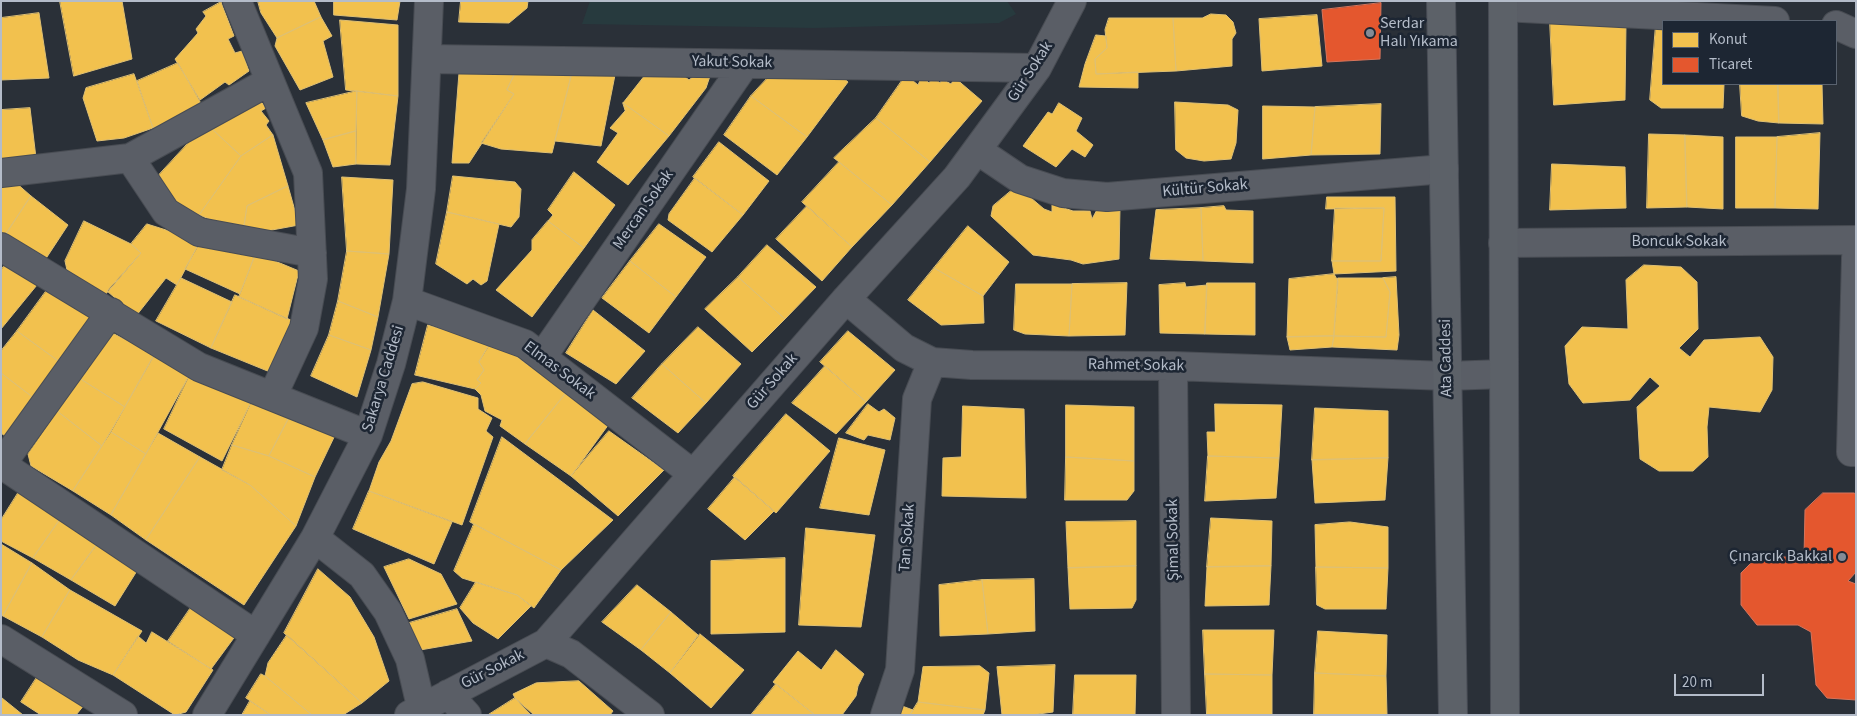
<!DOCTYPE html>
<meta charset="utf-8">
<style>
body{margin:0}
#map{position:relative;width:1857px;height:716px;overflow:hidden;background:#2a3038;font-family:"Source Sans 3",sans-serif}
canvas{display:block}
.frame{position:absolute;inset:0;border:2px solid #b4bcc9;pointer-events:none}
.legend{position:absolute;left:1662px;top:20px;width:175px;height:65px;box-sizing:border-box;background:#1d2633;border:1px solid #59626f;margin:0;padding:6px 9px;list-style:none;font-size:15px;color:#b4bcc9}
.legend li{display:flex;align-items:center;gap:10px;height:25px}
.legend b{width:25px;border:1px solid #59626f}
.scale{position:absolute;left:1674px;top:674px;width:90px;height:22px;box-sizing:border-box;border:2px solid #b4bcc9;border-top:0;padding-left:6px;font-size:15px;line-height:18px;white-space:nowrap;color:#b4bcc9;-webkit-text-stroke:4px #1d2633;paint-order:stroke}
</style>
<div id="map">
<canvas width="1857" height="716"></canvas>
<div class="frame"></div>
<ul class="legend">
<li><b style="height:14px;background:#f2c14e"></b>Konut</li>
<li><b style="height:14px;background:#e4572e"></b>Ticaret</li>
</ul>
<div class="scale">20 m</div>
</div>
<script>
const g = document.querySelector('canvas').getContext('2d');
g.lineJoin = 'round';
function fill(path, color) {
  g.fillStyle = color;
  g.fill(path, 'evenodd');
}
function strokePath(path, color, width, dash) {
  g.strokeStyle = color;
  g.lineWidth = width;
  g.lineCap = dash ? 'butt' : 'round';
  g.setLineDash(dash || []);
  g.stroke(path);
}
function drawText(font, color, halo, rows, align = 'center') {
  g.font = font + ' "Source Sans 3",sans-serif';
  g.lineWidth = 5;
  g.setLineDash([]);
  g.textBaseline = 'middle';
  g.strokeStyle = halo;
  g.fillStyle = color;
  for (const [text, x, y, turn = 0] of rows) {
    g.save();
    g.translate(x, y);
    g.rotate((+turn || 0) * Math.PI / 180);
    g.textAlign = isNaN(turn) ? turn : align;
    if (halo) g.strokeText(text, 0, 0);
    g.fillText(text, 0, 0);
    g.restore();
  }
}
fill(new Path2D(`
 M590,1h417l9,13 -17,9 -185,5 -232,-4z`), '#273a3e');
const homes = new Path2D(`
 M60,1h62l10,58 -58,17z
 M258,1h56l7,16 -44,21 -16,-25z
 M334,1h66l-3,19 -63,-5z
 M461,1h67l-1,7 -18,15 -50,-1z
 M221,2l13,34 -6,3 7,14 7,-2 7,20 -20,14 -4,-3 -25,18 -25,-41 23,-26 -2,-4 10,-13 -3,-4z
 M39,13l10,65 -48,2v-62z
 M1211,14l15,1 7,7 3,11 -4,6v27l-56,5 -3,-53h29z
 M1317,15l5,51 -60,5 -3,-52z
 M321,17l11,19 -9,5 10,36 -33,13 -25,-44 2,-8z
 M1109,18h64l3,53 -80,3 -1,-15 12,-11 -2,-18z
 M340,20l58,5v71l-52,-6z
 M1550,21l76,2 -1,77 -71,5z
 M1656,24h7v60h61l-1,24h-62l-11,-8z
 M1096,35l10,1 1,12 -12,11 1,15 42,-2v16l-59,-1 6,-23z
 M178,63l25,44 -50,21 -16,-47z
 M675,69l14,11 10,-8 11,4 -4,12 -37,48 -46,-33 26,-33 19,7z
 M516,71l-9,19 7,4 -45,69h-17l7,-90z
 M516,71l56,2 -20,80 -51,-4 -20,-6 33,-49 -7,-4z
 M774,71h61l13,11 -41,55 -56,-41z
 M572,73l43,2 -14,71 -46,-5z
 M134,74l19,54 -29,10 -27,3 -14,-43 3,-10z
 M906,75l12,10 4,-9 7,7 4,-6 7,6 2,-4 9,5 4,-6 27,23 -52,61 -54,-44z
 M1740,84h38l1,39 -21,-2 -16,-5z
 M1778,84h44l1,40 -44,-1z
 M357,91l-1,40 -33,9 -17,-37z
 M357,91l41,5 -8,69 -34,-1z
 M751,96l56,41 -30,38 -53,-40z
 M258,98l8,10 -5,3 8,10 -3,4 7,10 -32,21 -30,-28z
 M1175,102l53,3 10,5 -2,33 -5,16 -27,2 -18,-3 -10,-8z
 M623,103l46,33 -41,49 -31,-23 21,-29 -8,-5 15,-17z
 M1059,103l23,15 -6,13 17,14 -8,12 -13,-8 -16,18 -33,-21 25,-34 4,2z
 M1381,104l-1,50 -69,1 4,-48z
 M1263,106l52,1 -4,48 -48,4z
 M30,108l6,50 -35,5v-53z
 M876,118l54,44 -38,43 -58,-47z
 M203,127l8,1 30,28 -42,59 -35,-19 -6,-20z
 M356,131v33l-23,3 -10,-27z
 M1820,133l-2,76 -43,-1 2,-71z
 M1649,134l36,1 2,72 -40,1z
 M273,135l15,51 -41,20 -4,26 -44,-17 42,-59z
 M1685,135l38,2v72l-36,-2z
 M1736,137h41l-2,71h-39z
 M719,142l50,39 -26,34 -50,-38z
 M839,162l53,43 -40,42 -50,-45z
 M1552,164l73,3 1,41 -76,2z
 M574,172l41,33 -31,43 -36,-27 5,-6 -5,-5z
 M453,176l62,6 6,7 -2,28 -8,10 -64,-15z
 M342,177l51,3 -4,74 -42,-3z
 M695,178l48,37 -31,37 -44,-32 1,-6z
 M15,182l16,14 -25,38h-5v-50z
 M288,186l11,39 -38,7h-18l4,-26z
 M1017,186l27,23 8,3v-8l21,7h17l2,8 7,-13 21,1 -1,52 -36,5 -12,-4 -38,-5 -42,-39 2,-10z
 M31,196l37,29 -23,35 -39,-26z
 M1327,197h68l1,74 -62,3 -2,-13h49l3,-53 -58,1z
 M807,206l45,41 -30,34 -46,-42z
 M1224,206l2,4 27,1v52l-50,-2 -2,-53z
 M1201,208l2,53 -53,-2 6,-49z
 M1335,208h49l-3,53h-49z
 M447,212l52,12 -12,57 -6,4 -8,-6 -6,5 -31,-20z
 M84,221l47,23 10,9 -36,42 -38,-25 -2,-9z
 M548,221l36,27 -52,69 -36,-27 36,-40v-10z
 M147,224l35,11 15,12 -20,38 -11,-7 -30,38 -29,-25 34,-38 -10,-9z
 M659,224l47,33 -30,40 -46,-36z
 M968,226l41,36 -26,34 -49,-28z
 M201,241l55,12 -16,41 -55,-25z
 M767,245l49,42 -31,32 -47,-42z
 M347,251l42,3 -11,63 -40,-16z
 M256,253l43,18 -12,48 -48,-22z
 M630,261l46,36 -27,36 -47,-35z
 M5,265l32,20 -36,44v-59z
 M1644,265l37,2 16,15 1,47 -19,19 11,9 14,-17 56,-3 13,20 -1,33 -12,22 -51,-5 -2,20 1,30 -15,14h-34l-19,-12 -3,-52 23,-21 -10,-9 -20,23 -47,3 -14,-19 -4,-38 17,-19 46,2 -2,-49z
 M934,268l49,28 1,27 -43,2 -33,-25z
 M1334,274l4,7 -4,55 -47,1 2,-58z
 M738,277l47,42 -33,33 -47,-43z
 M1396,277l3,58 -2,15 -65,-3 2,-11 52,1 4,-45 -7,-14z
 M181,278l51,24 -21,46 -55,-27z
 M1338,278h45l7,14 -4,45 -52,-1z
 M1127,283l-2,52 -56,1 3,-52z
 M1185,283l1,4 21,-2 -2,49 -45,-1 -1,-48z
 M1207,283h48v52l-50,-1z
 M1016,284h56l-3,52 -44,-2 -11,-4z
 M47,290l46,23 -32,50 -44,-32z
 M235,295l58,26 -23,51 -59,-24z
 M338,301l40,16 -7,33 -42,-15z
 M593,310l52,41 -29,33 -50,-31z
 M428,325l62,18 -11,19 5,8 -7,10 4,3 -6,6 -60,-14z
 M698,327l43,37 -35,39 -44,-39z
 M17,331l44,32 -26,36 -34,-26v-22z
 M108,331l47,23 -30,53 -46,-29z
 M848,331l47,39 -29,32 -46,-40z
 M329,335l42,15 -14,47 -46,-21z
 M1334,336l-2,11 -42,3 -3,-13z
 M493,339l73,54 -41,51 -25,-18 2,-6 -17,-9 -4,-16 -6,-6 6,-6 -4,-3 7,-10 -5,-8z
 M157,350l35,20 -46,84 -35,-22z
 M662,364l44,39 -28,30 -46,-35z
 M825,366l41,36 -30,32 -44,-31z
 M192,370l62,26 -32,65 -58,-32z
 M1,373l34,26 -30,37 -4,-3z
 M79,378l46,29 -23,39 -45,-35z
 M423,382l55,16v11l14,9 -6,13 7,6 -31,88 -93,-34 10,-29 12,-21 21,-57z
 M566,393l43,31 -38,52 -46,-32z
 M254,396l38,16 -23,44 -37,-11z
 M868,404l11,8 5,-3 11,9 -5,22 -22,-5 -4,5 -18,-7z
 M1215,404l67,1 -3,53 -71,-2 -1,-24h8z
 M1066,405l68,2v54l-68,-4z
 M963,406l61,3 2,89 -84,-2 1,-38 18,-1z
 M1315,408l73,3v47l-76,2z
 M57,411l45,35 -29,45 -42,-25 -3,-12z
 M292,412l45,19 -22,46 -46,-21z
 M786,414l44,37 -54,62 -43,-37z
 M609,431l55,39 -46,46 -47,-40z
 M111,432l35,22 -35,61 -38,-24z
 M158,433l42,24 -54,83 -35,-25z
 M502,437l111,83 -52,50 -91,-48z
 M839,438l46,12 -16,65 -49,-7z
 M232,445l37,11 46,21 -19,49 -46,-41 -28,-15z
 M1208,456l71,2 -3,40 -71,3z
 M200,457l50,28 46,41 -52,79 -98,-65z
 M1066,457l68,4v30l-7,9h-62z
 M1388,458l-3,42 -70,3 -3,-43z
 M735,477l39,34 -29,29 -37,-31z
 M20,490l41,28 -28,40 -32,-17v-21z
 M369,491l83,31 -18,42 -81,-35z
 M61,518l37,25 -27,37 -38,-22z
 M1211,518l61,3 -1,45 -64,1z
 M1136,521v45l-68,2 -2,-46z
 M1350,522l38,5v41l-72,-1 -1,-42z
 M474,524l87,46 -27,38 -17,-13 -55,-17 -8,-7z
 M806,528l69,7 -14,92 -62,-2z
 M100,540l40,26 -25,40 -44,-26z
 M1,544l31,19 -29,53 -2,-1z
 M785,558v74l-74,2v-73z
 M409,559l32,15 16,30 -48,15 -25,-52z
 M32,563l38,27 -28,47 -39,-21z
 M1136,566v34l-4,8 -62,1 -2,-41z
 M1271,566l-2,39 -64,1 2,-39z
 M1316,567l72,1 -2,41h-61l-8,-4z
 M318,569l32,28 24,40 15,44 -27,22 -78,-70z
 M1034,579l1,52 -47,3 -6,-54z
 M982,580l6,54 -48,2 -1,-51z
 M476,582l41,13 14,11 -33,33 -25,-16 -13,-15z
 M637,585l34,27 -30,38 -39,-28z
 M70,590l72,41 -29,44 -35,-15 -36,-23z
 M194,603l45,28 -28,38 -43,-28z
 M457,609l15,32 -52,9 -11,-27z
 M671,612l27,23 -28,38 -29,-23z
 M1203,630h71l-2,45 -67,-1z
 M1318,631l69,4 -1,41 -71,-3z
 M152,632l61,38 -27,42 -11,3 -62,-40 25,-39 8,7z
 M700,634l44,36 -33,38 -41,-35z
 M287,635l75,68 -19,12h-31l-47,-39 3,-13z
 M836,650l28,24 -6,12 -2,10 -14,19h-27l-42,-33 25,-31 23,19z
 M1055,665l-2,47 -22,3h-29l-5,-48z
 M980,666l9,7 -4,37 -67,-8 5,-35z
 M41,671l44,33 -9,11h-35l-20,-13z
 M1315,673l71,3 1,39h-73z
 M261,674l4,2 47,39h-41l-25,-17z
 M1205,674l67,1v40h-65z
 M1075,675h61l-1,40h-62z
 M579,681l34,30 -3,4h-76l-19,-17 -2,-4 23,-11z
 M776,684l39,31h-64z
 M2,698l21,17h-22z
 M515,698l16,17h-43z
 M250,701l21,14h-29z
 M918,702l67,8 -2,5h-73z
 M902,706l11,4 -3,5h-15z`);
fill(homes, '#f2c14e');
strokePath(homes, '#dfc073', 1);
const shops = new Path2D(`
 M1381,3l-1,56 -53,3 -5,-52z
 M1823,493h31l2,1v78l-8,9 8,3v116l-29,-2 -11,-13 -5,-53 -13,-7h-41l-16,-20v-32l16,-16h47l1,-47z`);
fill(shops, '#e4572e');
strokePath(shops, '#d6755c', 1);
const minor = new Path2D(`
 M237,1l71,172 5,106 -9,49 -31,67
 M1503,7l272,14
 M1836,25l20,9
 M427,59l610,9
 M977,150l43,29 43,14 44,4 337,-28
 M130,158l36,54 33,20 113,21
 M1,173l129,-15 140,-77
 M1503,243l353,-3
 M1,247l198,120 169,68
 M1856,258l-5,194h5
 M846,299l58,49 28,14 40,3 201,1 274,10 57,-2
 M407,301l118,43 168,130
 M542,357l203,-293
 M1173,366l3,349
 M1,464l255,171
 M1,465l110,-153
 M315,538l47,37 26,37 22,47 13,56
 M1,639l122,76
 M546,643l25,11 79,61
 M448,694l19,21
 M207,715l108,-177 53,-103 23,-71 16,-63 14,-112 8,-188
 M409,715l137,-72 300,-344 111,-122 80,-109 35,-67
 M885,715l15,-45 17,-271 15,-37`);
const major = new Path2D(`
 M1441,1l12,714
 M1503,1l2,714`);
strokePath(minor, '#484c53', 30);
strokePath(major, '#484c55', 30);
strokePath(minor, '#5a5e66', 28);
strokePath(major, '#5c6168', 28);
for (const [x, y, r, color] of [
 [1370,33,5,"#848b96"],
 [1842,557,5,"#848b96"]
]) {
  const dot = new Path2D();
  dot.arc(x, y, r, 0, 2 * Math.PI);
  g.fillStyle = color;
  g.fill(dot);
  strokePath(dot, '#1d2633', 2);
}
drawText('16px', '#b4bcc9', '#1d2633', [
 ["Serdar",1380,24],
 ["Halı Yıkama",1380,42],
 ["Çınarcık Bakkal",1832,557,"right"]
], 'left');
drawText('16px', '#b4bcc9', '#1d2633', [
 ["Yakut Sokak",732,63,1],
 ["Gür Sokak",1031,72,-57],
 ["Kültür Sokak",1205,189,-5],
 ["Mercan Sokak",644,210,-55],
 ["Boncuk Sokak",1679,242],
 ["Ata Caddesi",1447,358,-91],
 ["Rahmet Sokak",1136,366,1],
 ["Elmas Sokak",559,371,37],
 ["Sakarya Caddesi",384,379,-73],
 ["Gür Sokak",773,382,-49],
 ["Tan Sokak",908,538,-86],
 ["Şimal Sokak",1174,540,-91],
 ["Gür Sokak",493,670,-27]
]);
</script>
